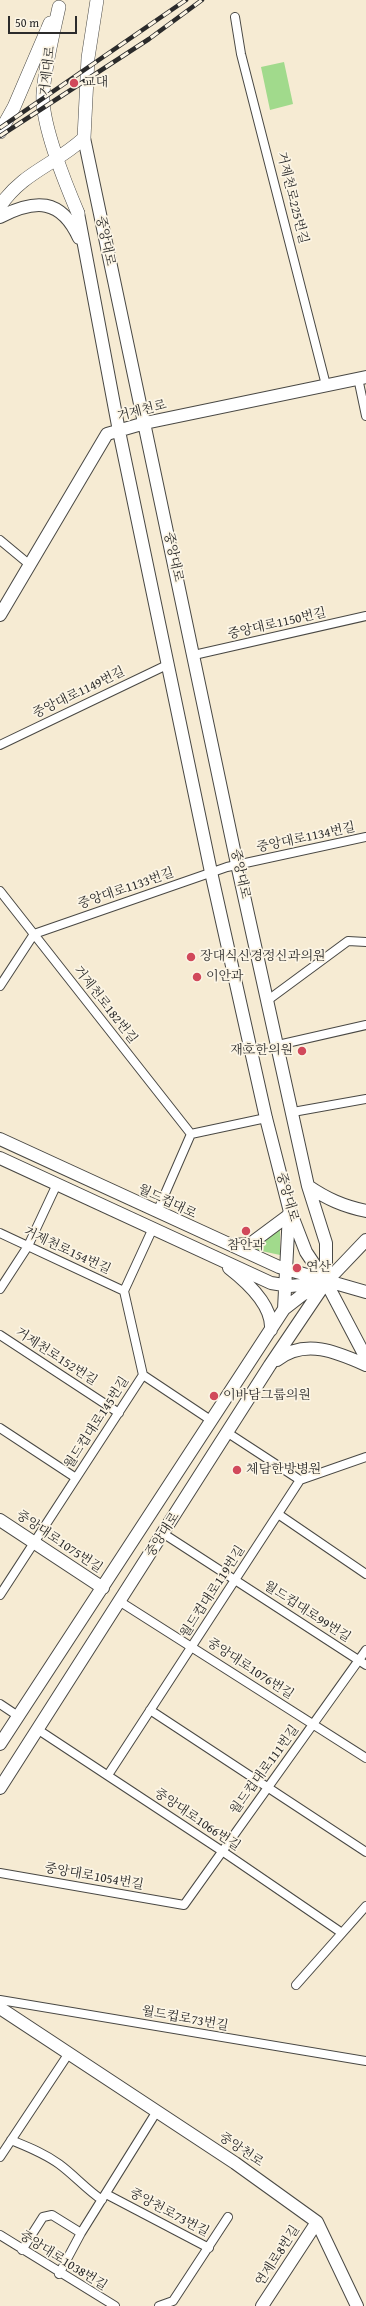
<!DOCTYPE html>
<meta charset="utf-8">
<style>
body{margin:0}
#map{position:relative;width:366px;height:2306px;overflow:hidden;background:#f6ebd3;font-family:"Gentium Book Plus",serif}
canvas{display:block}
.scale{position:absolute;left:8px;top:16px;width:69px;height:18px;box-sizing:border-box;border:2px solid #2b2b2b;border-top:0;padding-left:5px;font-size:12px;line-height:14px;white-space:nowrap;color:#2b2b2b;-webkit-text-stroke:3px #fcf5e5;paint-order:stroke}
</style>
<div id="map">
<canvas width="366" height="2306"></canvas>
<div class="scale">50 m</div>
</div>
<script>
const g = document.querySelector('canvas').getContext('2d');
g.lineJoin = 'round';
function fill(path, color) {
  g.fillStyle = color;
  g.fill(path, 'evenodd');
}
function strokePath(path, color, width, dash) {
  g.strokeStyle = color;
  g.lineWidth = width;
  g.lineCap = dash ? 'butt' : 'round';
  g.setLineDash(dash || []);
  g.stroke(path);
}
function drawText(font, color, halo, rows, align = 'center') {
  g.font = font + ' "Gentium Book Plus","Noto Serif KR",serif';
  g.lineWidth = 3.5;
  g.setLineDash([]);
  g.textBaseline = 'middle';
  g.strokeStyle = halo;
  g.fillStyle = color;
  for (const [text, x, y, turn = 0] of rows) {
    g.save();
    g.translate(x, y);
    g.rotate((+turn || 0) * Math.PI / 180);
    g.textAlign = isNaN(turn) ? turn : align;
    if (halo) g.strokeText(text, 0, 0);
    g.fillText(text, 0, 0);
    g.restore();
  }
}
fill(new Path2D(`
 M284,62l9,42 -23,6 -9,-43z
 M280,1229v26l-23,-5 -1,-5z`), '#a1da8c');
const street = new Path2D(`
 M235,17l6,37 85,331
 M358,378l8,38
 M0,540l30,25
 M194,655l172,-39
 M0,745l169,-81
 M0,891l191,243
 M0,986l34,-52 193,-67 139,-30
 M268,1000l80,-59 18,1
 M278,1045l88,-20
 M293,1112l73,-13
 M157,1212l34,-78 75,-16
 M0,1233l124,58
 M0,1289l28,-43 29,-62
 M0,1335l119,78
 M143,1375l69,46
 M0,1428l76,50
 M228,1433l72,47
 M278,1514l88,60
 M164,1534l202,131
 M0,1595l143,-220 -19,-84 29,-63
 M119,1601l247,157
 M0,1704l18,12
 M150,1710l216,142
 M37,1729l185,122 120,82
 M108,1775l192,-295 66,-23
 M0,1873l184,32 182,-255
 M296,1985l70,-79
 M0,2000l366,61
 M11,2140c17,7 33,13 48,24 15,11 27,25 43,36
 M0,2157l69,-104
 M106,2194l103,54
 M0,2235l115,71
 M22,2250l21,-33 9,-2 29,18
 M59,2274l22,-41 76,-122
 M159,2306l14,-5 55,-84`);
const secondary = new Path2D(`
 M78,213l41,218 92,441 55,246 23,90 17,44 20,30 40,76
 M0,217c35,-18 61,-19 79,21
 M0,615l107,-181 38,-11 221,-46
 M0,1139l279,128 87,25
 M0,1158l271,125 19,3 31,-3
 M308,1186c19,13 35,20 58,25
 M232,1245l18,-1 39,-29
 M229,1268c18,14 44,37 42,62
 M284,1309l5,-96
 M277,1360c28,-22 60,-8 89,5
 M0,1520l103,68
 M0,1744l284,-435 18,-14 24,-13 40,-42
 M0,1788l270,-423 56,-83v-39l-18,-57 -71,-322 -153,-726
 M0,2008l235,155 82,59 40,84
 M262,2306l55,-84`);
const primary = new Path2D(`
 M59,7c-6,28 -14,58 -16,87 -2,29 23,91 35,119
 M0,132l14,-25 36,-84
 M0,206c23,-34 55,-41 84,-68l4,-80 9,-58`);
strokePath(street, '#494844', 10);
strokePath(secondary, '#494844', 14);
strokePath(primary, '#494844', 14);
strokePath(street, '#fff', 8);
strokePath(secondary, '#fff', 12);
strokePath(primary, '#fff', 13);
const rail = new Path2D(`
 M0,128l186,-128
 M0,136l149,-97 53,-39`);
strokePath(rail, '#2b2b2b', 4.5);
strokePath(rail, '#fcf5e5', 3, [9]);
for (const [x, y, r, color] of [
 [74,83,5,"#d1495b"],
 [191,957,5,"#d1495b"],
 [197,977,5,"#d1495b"],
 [302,1051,5,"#d1495b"],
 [246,1231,5,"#d1495b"],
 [297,1268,5,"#d1495b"],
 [214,1396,5,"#d1495b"],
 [237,1470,5,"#d1495b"]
]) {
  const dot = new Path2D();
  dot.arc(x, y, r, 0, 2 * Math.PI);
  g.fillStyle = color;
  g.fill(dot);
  strokePath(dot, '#fcf5e5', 1.5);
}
drawText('13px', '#2b2b2b', '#fcf5e5', [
 ["거제대로",48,71,-83],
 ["거제천로225번길",292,198,76],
 ["중앙대로",105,241,78],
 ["거제천로",142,411,-14],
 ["중앙대로",173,557,78],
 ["중앙대로1150번길",277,624,-13],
 ["중앙대로1149번길",79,693,-26],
 ["중앙대로1134번길",306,838,-12],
 ["중앙대로",240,874,78],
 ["중앙대로1133번길",126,889,-19],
 ["거제천로182번길",105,1005,52],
 ["중앙대로",287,1197,74],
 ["월드컵대로",167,1202,25],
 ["거제천로154번길",67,1251,25],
 ["거제천로152번길",56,1357,33],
 ["월드컵대로145번길",97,1423,-57],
 ["중앙대로",163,1535,-57],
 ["중앙대로1075번길",59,1542,34],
 ["월드컵대로119번길",213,1592,-57],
 ["월드컵대로99번길",307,1612,33],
 ["중앙대로1076번길",250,1669,33],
 ["월드컵대로111번길",265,1770,-54],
 ["중앙대로1066번길",197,1820,34],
 ["중앙대로1054번길",94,1877,10],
 ["월드컵로73번길",185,2019,10],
 ["중앙천로",241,2150,34],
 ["중앙천로73번길",169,2213,28],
 ["연제로8번길",278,2256,-57],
 ["중앙대로1038번길",63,2261,32]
]);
drawText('13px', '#2b2b2b', '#fcf5e5', [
 ["교대",83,83],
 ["장대식신경정신과의원",200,957],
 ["이안과",206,977],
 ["재호한의원",293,1051,"right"],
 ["참안과",246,1246,"center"],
 ["연산",306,1268],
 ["이바담그룹의원",223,1396],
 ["체담한방병원",246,1470]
], 'left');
</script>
